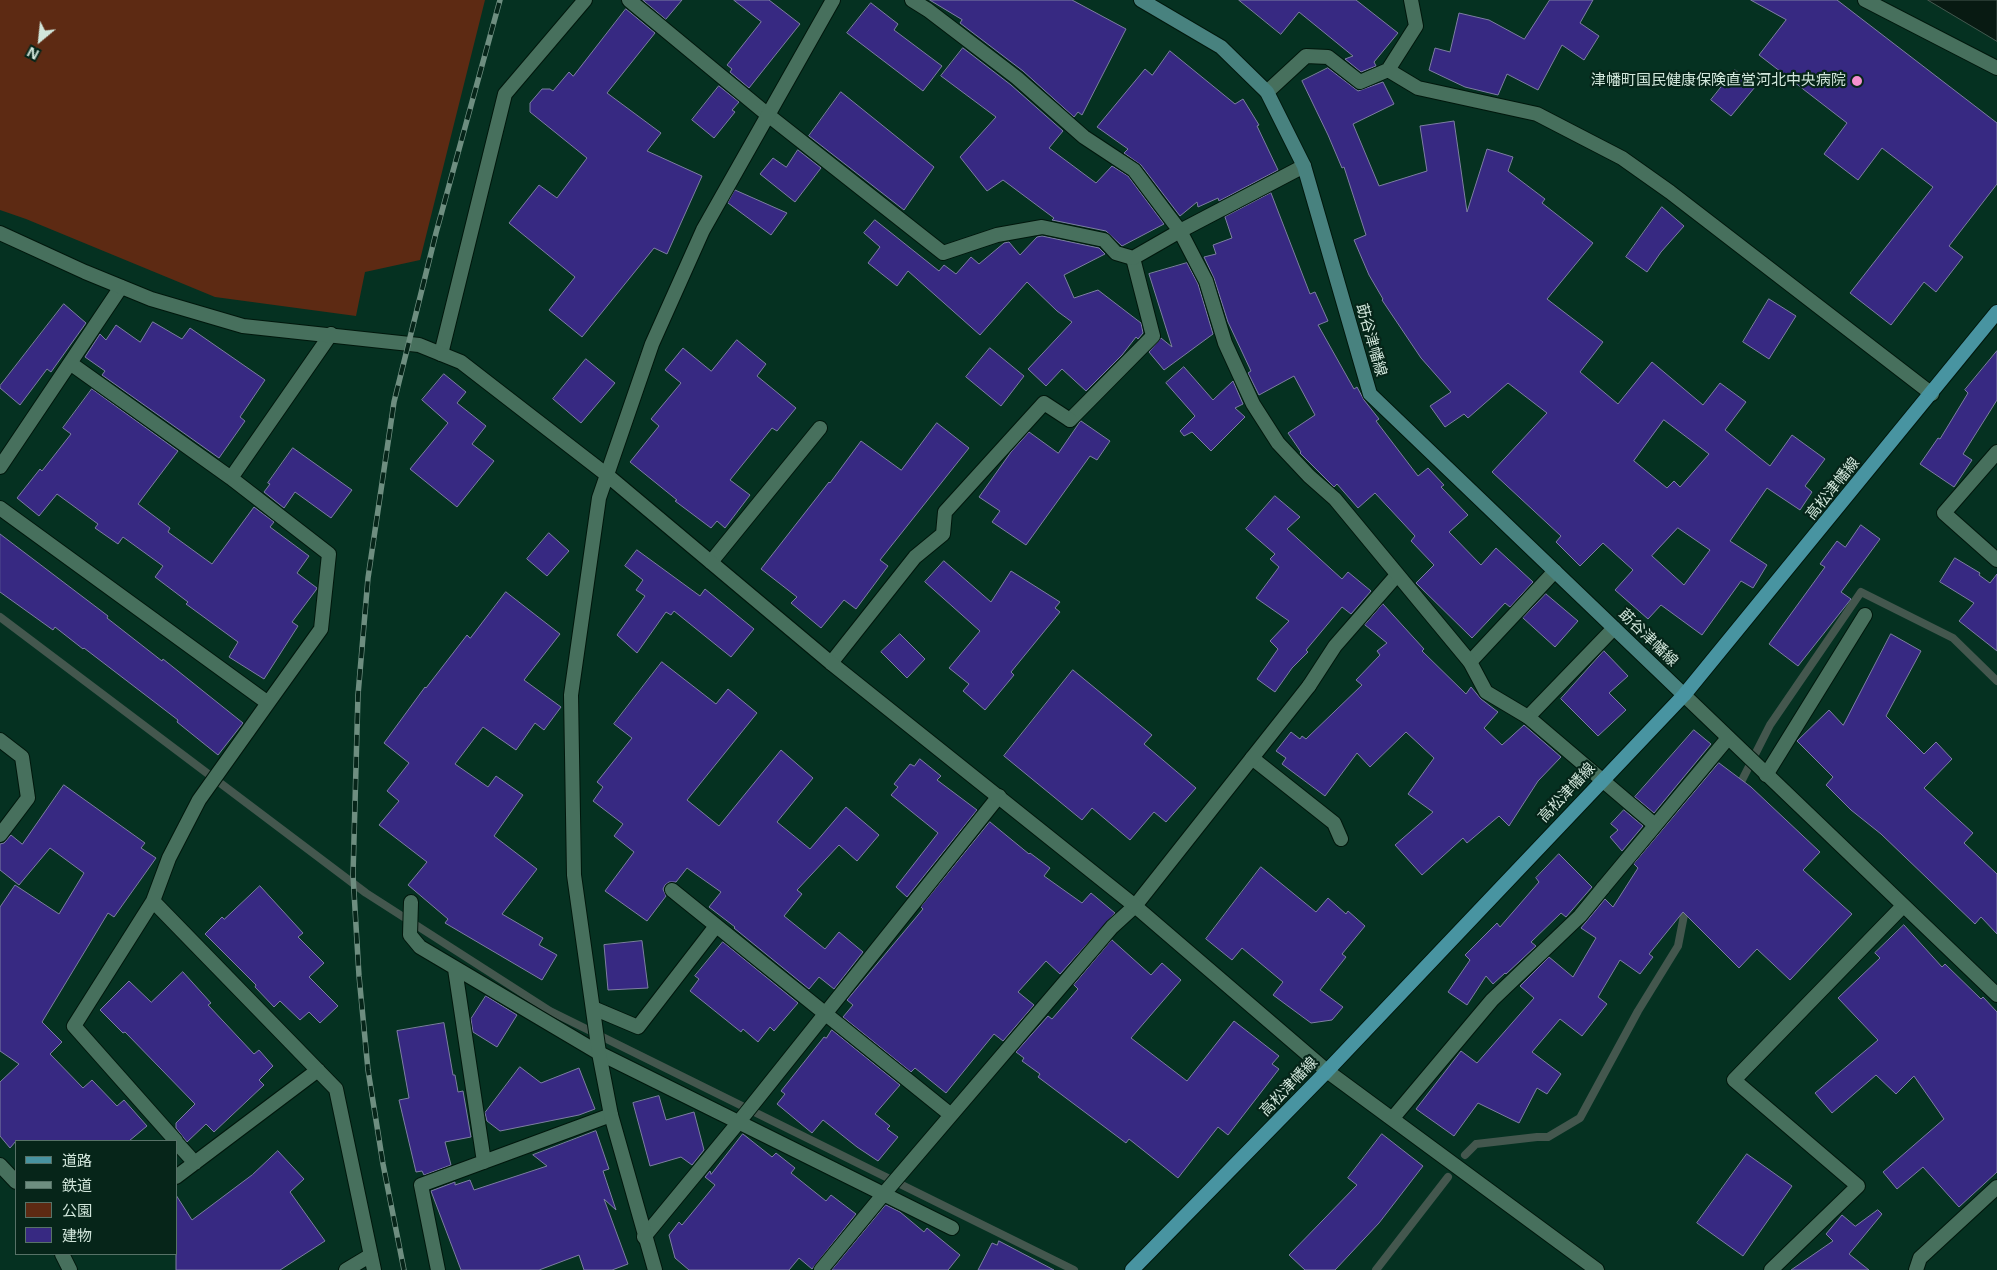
<!DOCTYPE html>
<meta charset="utf-8">
<style>
body{margin:0}
#map{position:relative;width:1997px;height:1270px;overflow:hidden;background:#053121;font-family:"Open Sans","Noto Sans JP",sans-serif}
canvas{display:block}
.legend{position:absolute;left:15px;top:1140px;width:162px;height:115px;box-sizing:border-box;background:#062519;border:1px solid #577267;margin:0;padding:6px 9px;list-style:none;font-size:15px;color:#d1e6db}
.legend li{display:flex;align-items:center;gap:10px;height:25px}
.legend b{width:25px;border:1px solid #577267}
.north{position:absolute;left:15px;top:15px;width:50px;height:50px;-webkit-text-stroke:4px #062519;paint-order:stroke;rotate:208deg;font-size:14px;font-weight:700;line-height:20px;text-align:center;color:#d1e6db}
.north::after{content:'';display:block;margin:auto;width:18px;height:22px;background:#d1e6db;clip-path:polygon(50% 0,100% 100%,50% 72%,0 100%)}
</style>
<div id="map">
<canvas width="1997" height="1270"></canvas>
<ul class="legend">
<li><b style="height:6px;background:#4894a1"></b>道路</li>
<li><b style="height:6px;background:#6e8e80"></b>鉄道</li>
<li><b style="height:14px;background:#5d2a13"></b>公園</li>
<li><b style="height:14px;background:#372982"></b>建物</li>
</ul>
<div class="north">N</div>
</div>
<script>
const g = document.querySelector('canvas').getContext('2d');
g.lineJoin = 'round';
function fill(path, color) {
  g.fillStyle = color;
  g.fill(path, 'evenodd');
}
function strokePath(path, color, width, dash) {
  g.strokeStyle = color;
  g.lineWidth = width;
  g.lineCap = dash ? 'butt' : 'round';
  g.setLineDash(dash || []);
  g.stroke(path);
}
function drawText(font, color, halo, rows, align = 'center') {
  g.font = font + ' "Open Sans","Noto Sans JP",sans-serif';
  g.lineWidth = 4.5;
  g.setLineDash([]);
  g.textBaseline = 'middle';
  g.strokeStyle = halo;
  g.fillStyle = color;
  for (const [text, x, y, turn = 0] of rows) {
    g.save();
    g.translate(x, y);
    g.rotate((+turn || 0) * Math.PI / 180);
    g.textAlign = isNaN(turn) ? turn : align;
    if (halo) g.strokeText(text, 0, 0);
    g.fillText(text, 0, 0);
    g.restore();
  }
}
fill(new Path2D(`
 M0,0h485l-65,260 -55,12 -9,44 -141,-19 -189,-78 -26,-9z`), '#5d2a13');
const water = new Path2D(`
 M1928,0h69v41z`);
fill(water, '#081a12');
strokePath(water, '#44574e', 1);
strokePath(new Path2D(`
 M0,617l366,276 184,118 524,259
 M1738,788l32,-63 91,-133 92,46 44,43
 M1465,1155l11,-11 61,-7h11l32,-19 58,-107 40,-65 8,-41
 M1376,1270l72,-93`), '#44574e', 8);
const building = new Path2D(`
 M643,0h39l-16,19z
 M734,0h35l31,24 -51,64 -19,-16 2,-3 -5,-4 34,-43z
 M930,0h142l54,29 -44,86 -4,-3 -4,5 -51,-46 -63,-48 2,-3z
 M1239,0h117l42,33 -24,29 2,4 -15,6 -16,-13 8,-3 -54,-44 -18,22z
 M1550,0h43l-13,23 19,13 -15,24 -22,-15 -24,45 -31,-16 -9,21 -33,-8 -36,-17 6,-22 15,4 9,-39 30,7 35,19z
 M1751,0h86l160,123v61l-48,62 14,11 -27,35 -12,-10 -33,43 -41,-32 83,-106 -51,-39 -24,32 -34,-26 23,-31 -88,-68 27,-35z
 M871,3l27,21 -4,6 48,36 -19,25 -76,-58z
 M626,9l29,24 -48,60 54,40 -14,18 55,25 -35,78 -13,-6 -72,89 -33,-27 26,-33 -66,-54 30,-38 18,13 30,-40 -57,-46v-9l12,-14h8l3,2 16,-19 4,4z
 M963,48l48,37 52,46 -14,17 47,35 16,-17 16,10 36,48 -42,22 -16,-15 -54,-11 2,-2 -51,-38 -16,11 -27,-34 36,-40 -55,-41z
 M1170,51l65,53 8,-5 16,26 -2,1 21,44 -59,31 -1,-3 -20,9 -1,-5 -17,14 -39,-51 -17,-12 4,-4 -31,-22 48,-58 7,6z
 M1328,68l30,23 25,-9 11,22 -41,20 26,62 48,-15 -7,-45 34,-5 13,91 20,-63 26,8 -5,14 37,28 -3,4 51,40 -46,56 56,43 -23,30 38,32 34,-42 51,43 17,-22 26,19 -21,28 45,36 22,-31 33,24 -20,27 7,6 -12,18 -33,-22 -37,53 37,24 -14,23 -12,-7 -39,54 -41,-30 -13,14 -33,-29 18,-20 -30,-27 -23,23 -24,-24 5,-6 -69,-64 55,-59 -39,-30 -40,35 -4,-4 -19,13 -15,-21 21,-14 -30,-34 -39,-58 1,-1 -14,-24 -15,-35 12,-5 -22,-68 -2,1 -14,-33 -26,-54zM1664,420l45,34 -29,33 -6,-6 -7,7 -33,-27zM1678,528l32,22 -26,35 -32,-29z
 M1735,70l20,17 -24,29 -20,-16z
 M719,86l20,16 -7,8 3,2 -21,26 -22,-18z
 M841,92l93,75 -30,43 -95,-74z
 M798,150l23,18 -26,34 -35,-28 13,-16 13,9z
 M735,190l52,23 -16,22 -43,-32z
 M1271,193l39,101 5,-2 13,29 -10,4 36,64 3,-2 7,13 15,19 -3,2 42,55 10,-8 16,17 -3,2 27,28 -19,17 32,33 15,-17 37,34 -23,25 -5,-4 -33,35 -56,-55 18,-18 -23,-24 4,-5 -40,-43 -17,15 -21,-24 -3,3 -34,-34 1,-1 -13,-19 27,-18 -21,-39 -35,19 -11,-22 3,-2 -23,-49 -14,-44 -10,-21 12,-3 -3,-9 19,-7 -7,-21z
 M1662,207l22,19 -23,26 -14,20 -21,-15z
 M875,220l64,51 5,-6 12,9 15,-17 8,7 25,-21 5,-1 11,13 17,-18 5,-1 57,12 6,6 -41,21 10,23 24,-8 43,33 2,10 -5,6 -2,-2 -14,18 -36,36 -24,-22 -16,17 -18,-17 44,-47 -15,-11 -30,-29 -47,53 -72,-64 -11,15 -29,-23 12,-16 -16,-14z
 M1187,263l11,21 15,50 -49,36 -15,-18 12,-14 11,9 -23,-73z
 M1769,299l27,17 -27,43 -26,-17z
 M64,304l22,19 -35,49 -4,-3 -27,36 -20,-17v-2z
 M153,322l29,17 8,-11 75,52 -25,37 5,4 -26,37 -117,-83 3,-4 -20,-14 15,-23 6,6 10,-15 24,17z
 M737,340l29,24 -9,12 39,32 -19,23 -5,-3 -42,52 20,15 -25,33 -8,-7 -6,7 -36,-27 2,-1 -47,-38 29,-36 -8,-7 30,-36 -16,-13 18,-22 28,23z
 M990,348l34,28 -23,30 -35,-29z
 M1997,351v49l-34,54 9,6 -18,27 -34,-23 18,-26 2,1 28,-46 -3,-3z
 M586,359l29,24 -34,40 -28,-24z
 M1184,367l29,33 20,-19 10,23 -8,4 10,9 -34,34 -19,-19 -8,4 -4,-5 15,-15 -29,-33z
 M444,374l22,18 -9,11 29,23 -14,18 22,17 -37,46 -47,-38 38,-46 -26,-23z
 M92,389l86,62 -40,53 32,24 -2,4 44,32 42,-57 20,15 -4,5 39,29 -12,17 20,15 -1,2 -24,32 6,4 -34,53 -35,-22 9,-15 -52,-38 2,-2 -33,-25 8,-11 -40,-29 -5,7 -23,-16 3,-4 -41,-30 -18,22 -22,-18 23,-29 2,2 29,-37 -8,-6z
 M1081,421l29,20 -13,19 -7,-4 -64,89 -34,-23 8,-11 -21,-14 32,-45 18,-20 29,21z
 M937,423l32,25 -89,112 8,6 -32,43 -12,-9 -23,28 -30,-25 6,-6 -36,-28 68,-87 1,1 31,-42 40,29z
 M293,448l59,42 -21,28 -36,-26 -11,16 -20,-16 6,-8 -2,-1z
 M1275,496l25,21 -13,12 55,50 6,-7 23,19 -20,23 -9,-7 -36,43 2,2 -16,16 -17,24 -18,-13 21,-30 -8,-8 19,-20 -33,-23 23,-31 -9,-8 5,-5 -29,-25z
 M1861,525l19,14 -39,53 10,7 -53,67 -29,-22 56,-77 -5,-3 17,-23 8,6z
 M549,533l20,18 -22,25 -20,-17z
 M0,534l108,82 -1,2 55,43 1,-2 80,64 -25,32 -41,-33 1,-2 -94,-72 -1,1 -28,-22 -2,3 -53,-38z
 M637,550l63,46 5,-7 49,40 -23,28 -57,-46 -3,4 -5,-3 -29,41 -20,-18 28,-39 -9,-6 7,-10 -18,-14z
 M1955,558l25,15 -1,2 11,8 7,-9v77l-38,-30 15,-18 -34,-21z
 M944,561l47,41 20,-31 49,31 -5,6 5,4 -49,60 3,3 -29,35 -22,-19 6,-7 -20,-16 31,-37 -55,-49z
 M506,592l54,42 -36,46 37,27 -17,23 -9,-7 -19,27 -33,-23 -28,37 33,23 8,-11 27,19 -29,41 43,33 -35,45 41,24 -4,7 18,10 -15,25 -97,-57 3,-4 -40,-34 19,-23 -48,-37 20,-24 -12,-10 22,-28 -25,-20 41,-56 1,1 41,-53 3,3z
 M1546,594l32,27 -23,26 -32,-29z
 M1383,604l41,45 -2,2 44,43 5,-7 10,12 17,13 -14,16 18,17 22,-20 37,32 -23,24 -29,45 -10,-10 -32,27 -4,-5 -41,37 -27,-30 38,-33 -25,-18 26,-36 -28,-26 -36,35 -13,-14 -32,43 -43,-32 4,-6 -10,-7 15,-19 9,7 2,-3 4,3 56,-54 -6,-5 24,-25 -3,-4 10,-8 -22,-18z
 M900,634l25,25 -18,19 -26,-26z
 M1891,634l30,17 -35,65 38,38 12,-12 16,17 -28,29 49,45 -9,10 33,31v60l-16,-17 -6,7 -94,-90 -30,-24 -25,-25 7,-8 -36,-36 32,-31 14,15z
 M1604,651l24,25 -19,17 17,17 -28,26 -37,-37z
 M662,662l54,42 12,-15 29,24 -70,87 32,26 62,-76 32,28 -36,44 33,27 36,-42 33,28 -22,26 -18,-16 -42,45 5,4 -18,22 41,33 14,-17 24,20 -29,37 -15,-12 -10,12 -75,-61 1,-1 -26,-20 12,-15 -34,-24 -11,14h-7l-4,3 -2,4 3,7 -19,25 -42,-30 29,-39 -20,-16 9,-12 -30,-23 10,-14 -6,-5 35,-44 -18,-14z
 M1073,670l79,65 -8,9 52,44 -30,34 -12,-10 -24,28 -38,-32 -10,12 -78,-64z
 M1694,730l17,14 -57,69 -19,-16z
 M920,759l21,17 -4,4 40,30 -70,87 -11,-10 42,-54 -47,-38 7,-8 -4,-3 16,-20 4,2z
 M1719,763l32,24 69,65 -17,18 49,44 -62,66 -33,-31 -18,19 -56,-56 -34,42 4,3 -13,17 -20,-14 -22,37 9,7 -25,32 -22,-17 -28,33 29,22 -14,20 -10,-6 -18,35 -41,-20 -24,33 -38,-27 45,-58 16,12 57,-65 -14,-12 29,-29 24,20 23,-39 -15,-10 24,-29 8,8 25,-39 -4,-4z
 M64,785l81,58 -4,5 15,10 -42,59 -6,-4 -66,109 20,20 -12,12 33,34 9,-8 25,26 7,-6 23,26 -18,15h-113l-6,7 -10,-12v-54l19,-18 -19,-13v-144l15,-22 44,29 25,-41 -34,-25 -31,37 -19,-15v-26l4,-1 7,-8 11,9z
 M1624,810l19,16 -21,25 -12,-14 8,-7 -7,-6z
 M990,822l39,32 1,-1 20,15 -6,8 38,27 9,-10 24,20 -55,61 -14,-13 -28,31 16,13 -31,36 -9,-7 -48,59 -31,-25 -4,4 -68,-55 10,-12 -6,-5 76,-91 -2,-2z
 M1559,854l33,33 -26,30 -5,-4 -30,29 5,4 -30,28 -1,-1 -12,11 -7,-8 -19,29 -19,-13 22,-32 -5,-5 32,-32 3,4 39,-45 -3,-4z
 M1261,867l55,45 12,-14 18,16 2,-3 17,15 -23,28 4,3 -26,33 23,17 -11,13 -21,3 -38,-28 10,-13 -41,-34 -10,12 -26,-21z
 M260,886l43,47 -5,4 26,26 -15,14 29,29 -18,17 -11,-11 -9,8 -20,-19 -6,6 -19,-20 1,-2 -51,-51 17,-17 2,2z
 M1904,925l38,42 3,-3 36,35 2,-2 14,15v160l-38,35 -36,-40 -26,22 -14,-17 61,-53 -30,-43 -18,18 -20,-19 -44,38 -17,-20 63,-53 -40,-42 42,-40 -5,-5z
 M1112,940l39,35 11,-12 19,17 -50,58 56,43 47,-60 45,35 -7,8 7,5 -51,66 -10,-8 -40,51 -49,-39 -3,4 -88,-66 2,-3 -18,-13 2,-3 -8,-6 32,-36 4,3 26,-30 -4,-4z
 M642,941l6,47 -40,2 -4,-45z
 M723,942l75,61 -24,28 -4,-4 -12,15 -15,-13 -2,3 -51,-41 9,-12 -4,-3z
 M183,972l28,31 -3,2 46,49 5,-4 14,16 -14,14 5,5 -50,47 -8,-8 -19,18 -11,-14v-5l19,-19 -70,-72 -2,1 -23,-23 29,-29 22,21z
 M486,996l31,19 -20,32 -24,-15 -2,-13z
 M444,1023l9,52h2l3,17 5,-1 8,46 -26,5 6,23 -27,10 -2,-4 -6,1 -17,-72 10,-2 -12,-67z
 M832,1030l68,55 -25,29 15,12 -3,3 11,8 -20,24 -21,-14 -34,-27 -11,13 -35,-29 8,-10 -4,-3 43,-54 2,1z
 M520,1067l21,16 38,-15 16,41 -16,6 -79,16 -13,-10 -2,-8z
 M659,1096l7,24 28,-8 10,38 -12,15 -11,-8 -31,9 -17,-63z
 M596,1131l13,38 -6,2 13,39 -12,-11 24,65 -16,6h-28l-5,-15 -40,15h-78l-30,-79 24,-9v3l15,-5 4,10 73,-24 -14,-11z
 M743,1134l29,23 4,-4 19,15 -4,5 35,28 5,-6 25,19 -44,55 -13,-11 -10,12h-100l-14,-12 -6,-23 10,-13 3,3 33,-40 -10,-8 5,-6 1,3z
 M1382,1134l41,32 -44,57 -44,47h-30l-16,-15 68,-70 -9,-7z
 M278,1151l26,28 -14,13 35,49 -45,29h-104v-75l16,25 60,-45z
 M1747,1154l45,32 -49,70 -46,-33z
 M886,1205l14,7 24,20 3,-4 33,27 -12,15h-116z
 M1878,1210l4,4 -33,40 20,16h-78l42,-29 -7,-7 16,-19 13,11z
 M999,1241l55,29h-76l14,-27 5,2z`);
fill(building, '#372982');
strokePath(building, '#7d7ea2', 1);
const service = new Path2D(`
 M1070,420l83,-84 -20,-78
 M1470,662l85,-91
 M1309,686l26,-40 62,-71
 M1528,717l86,-89
 M1252,758l82,65 7,16
 M1603,888l125,-150
 M1771,1270l87,-84 -124,-106 169,-174
 M1916,1270l4,-12 77,-71`);
const minor = new Path2D(`
 M629,0l139,115 175,138 54,-18 45,-8 62,13 12,13 17,5 47,-27 124,-65
 M912,0l16,10 89,68 67,59 50,33 46,61 26,50 19,62 28,61 25,39 31,33 26,23 135,163 16,30 42,25 127,108
 M1865,0l132,68
 M1388,70l30,18 119,26 85,44 48,34 262,202
 M1267,92l39,-36 22,1 32,25 28,-12 28,-44 -5,-26
 M441,354l64,-260 80,-94
 M1997,452l-53,61 53,47
 M0,467l121,-180
 M231,478l100,-144
 M0,508l268,195 53,-74 8,-75 -98,-76 -161,-115
 M711,562l109,-134
 M831,663l84,-106 28,-23 2,-22 99,-109 26,17
 M0,740l22,17 6,41 -28,37
 M1766,775l99,-160
 M672,890l279,225
 M153,901l183,188 38,181
 M411,902l-1,33 10,12 179,106 353,175
 M455,969l29,193
 M593,1008l45,19 78,-101
 M1327,1071l270,199
 M1392,1119l100,-119 88,-84 23,-28
 M176,1141l-102,-115 79,-125 16,-43 30,-58 69,-97
 M176,1142l19,21
 M0,1165l16,17
 M176,1177l142,-107
 M644,1237l94,-114 261,-327
 M62,1254l8,16
 M346,1270l25,-15
 M438,1270l-17,-85 190,-70
 M821,1270l66,-80 225,-263 23,-21 174,-220`);
const tertiary = new Path2D(`
 M0,233l85,39 66,27 92,27 176,19 42,17 146,113 224,188 304,243 192,165
 M1684,695l313,300
 M655,1270l-44,-155 -12,-62 -25,-178 -3,-180 28,-197 53,-154 51,-114 130,-230`);
const secondary = new Path2D(`
 M1141,0l80,47 46,45 37,74 66,228 314,301`);
const primary = new Path2D(`
 M1132,1270l195,-199 357,-376 313,-383`);
strokePath(service, '#00170c', 16);
strokePath(minor, '#00170c', 16);
strokePath(tertiary, '#00170c', 16);
strokePath(secondary, '#00170c', 16);
strokePath(primary, '#00170c', 16);
strokePath(service, '#47705d', 14);
strokePath(minor, '#47705d', 14);
strokePath(tertiary, '#47705d', 14);
strokePath(secondary, '#48827f', 14);
strokePath(primary, '#4894a1', 14);
const rail = new Path2D(`
 M404,1270l-21,-106 -15,-94 -9,-94 -6,-101 5,-180 10,-117 26,-176 42,-169 64,-233`);
strokePath(rail, '#6e8e80', 5.5);
strokePath(rail, '#062519', 4, [11]);
for (const [x, y, r, color] of [
 [1857,81,6,"#f690cf"]
]) {
  const dot = new Path2D();
  dot.arc(x, y, r, 0, 2 * Math.PI);
  g.fillStyle = color;
  g.fill(dot);
  strokePath(dot, '#062519', 2);
}
drawText('15px', '#d1e6db', '#062519', [
 ["津幡町国民健康保険直営河北中央病院",1846,81]
], 'right');
drawText('15px', '#d1e6db', '#062519', [
 ["莇谷津幡線",1371,340,74],
 ["高松津幡線",1833,489,-51],
 ["莇谷津幡線",1648,638,44],
 ["高松津幡線",1567,793,-47],
 ["高松津幡線",1289,1087,-46]
]);
</script>
